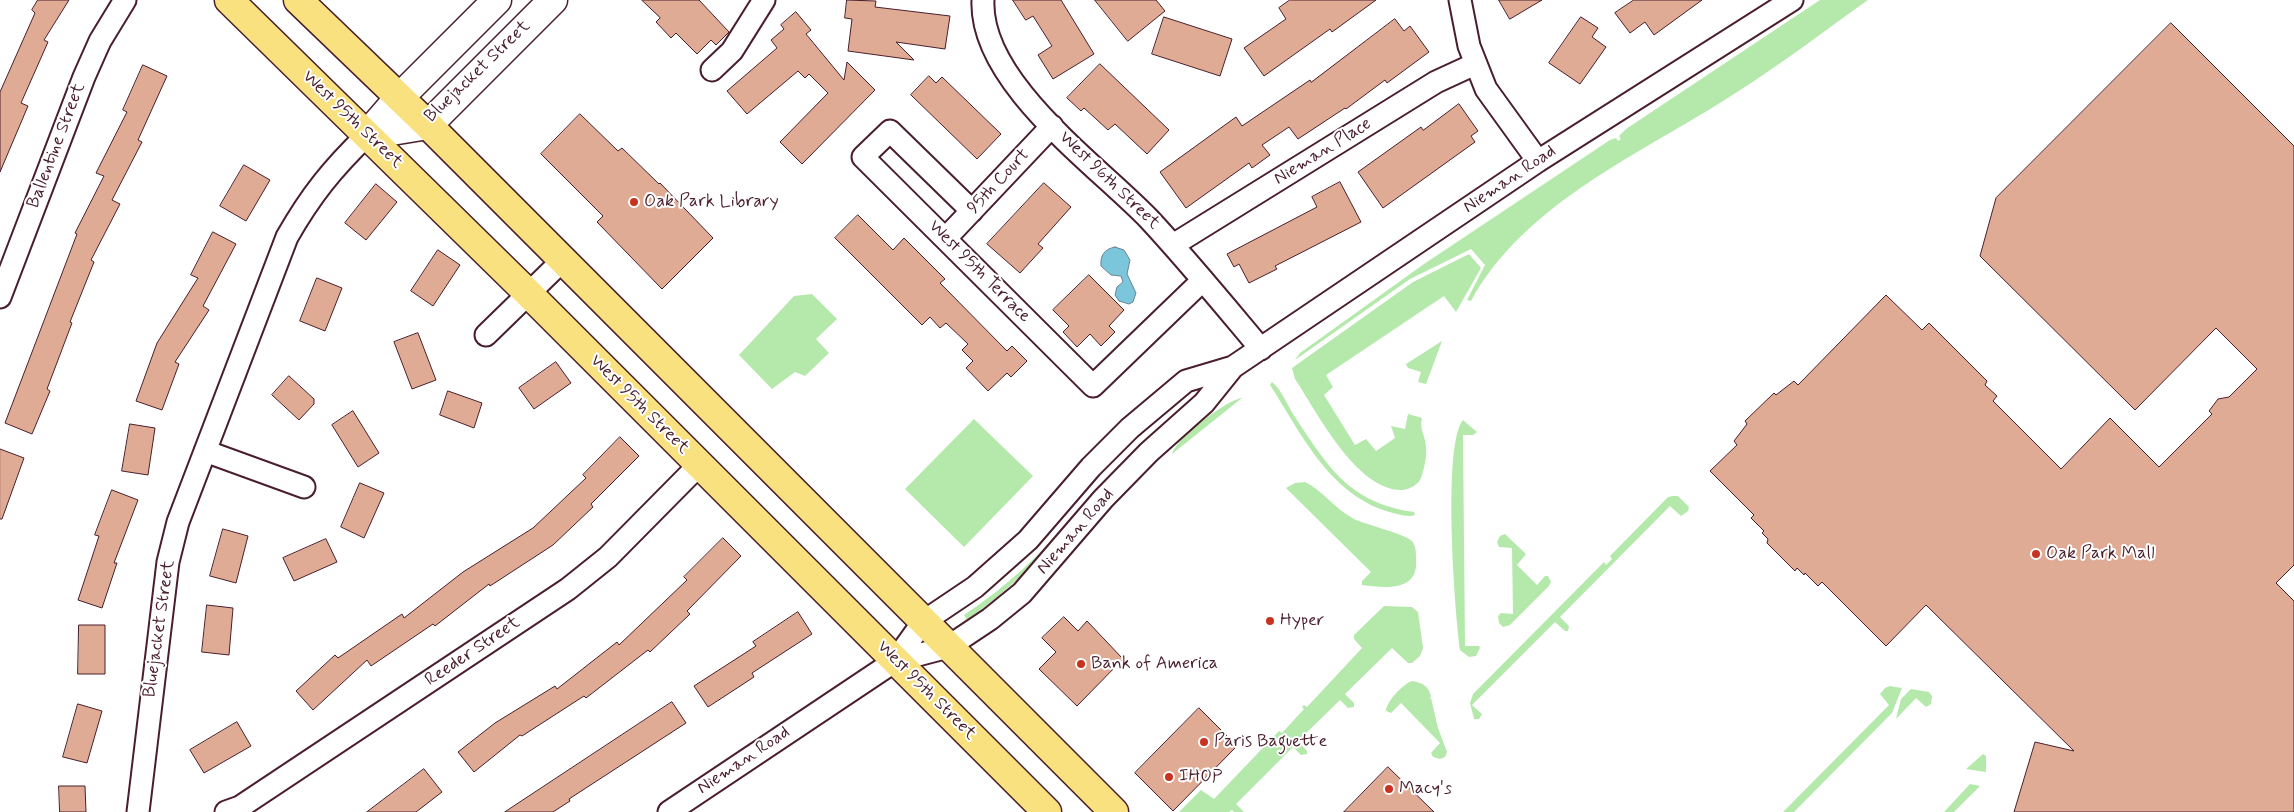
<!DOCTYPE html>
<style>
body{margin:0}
canvas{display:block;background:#fff}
</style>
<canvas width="2294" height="812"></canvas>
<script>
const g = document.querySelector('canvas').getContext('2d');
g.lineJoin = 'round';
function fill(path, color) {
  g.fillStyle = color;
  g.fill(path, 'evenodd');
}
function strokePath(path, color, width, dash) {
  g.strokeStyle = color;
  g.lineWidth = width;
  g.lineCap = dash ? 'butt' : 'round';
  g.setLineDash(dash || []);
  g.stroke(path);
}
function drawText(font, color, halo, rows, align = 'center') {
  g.font = font + ' Mynerve,sans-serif';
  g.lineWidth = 4;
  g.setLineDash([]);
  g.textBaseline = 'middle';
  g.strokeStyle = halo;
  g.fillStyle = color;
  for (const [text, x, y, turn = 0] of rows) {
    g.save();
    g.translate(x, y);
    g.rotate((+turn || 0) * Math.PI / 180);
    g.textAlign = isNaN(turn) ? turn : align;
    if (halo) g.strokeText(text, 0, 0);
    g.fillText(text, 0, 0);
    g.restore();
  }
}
fill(new Path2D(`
 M1820,0h48c-45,32 -88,65 -134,94 -91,59 -209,108 -263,207l-4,-1 18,-35 -14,-16 -61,30 -115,81 5,-7 124,-89 186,-124 6,-2 2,3 3,-2 -2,-3 7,-7z
 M1469,254l12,14 -25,44 -12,-16 -118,79 7,12 -9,8 31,50 11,-6 10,12 19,-13 -4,-12 14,3 3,-15 14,4c-3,12 4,18 4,30 1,8 -2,22 -5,30 -3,7 -11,11 -18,12 -46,2 -86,-78 -108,-111l-3,-11 121,-86z
 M812,294l25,25 -21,20 13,14 -24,23 -10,-4 -23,17 -33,-34 55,-59z
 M1442,341l-16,43 -8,-2 3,-10 -13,-4 -2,-4z
 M1272,382c9,7 15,22 21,32 34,51 55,89 121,98l1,3c-8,3 -21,-2 -29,-4 -58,-19 -85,-78 -116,-126z
 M1242,398l-70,56c5,-16 54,-54 70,-56z
 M974,419l59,57 -69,71 -59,-58z
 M1463,420l14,12 -4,3h-10l2,211h14l1,2 -4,8 -7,1 -9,-7c-5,-37 -18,-205 3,-230z
 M1305,482c17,8 30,27 49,37 13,6 51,15 58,22 4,5 4,12 4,18 3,33 -30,29 -54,26v-4l9,-9 -85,-84 9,-5z
 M1673,496h5l11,11 -1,4 -7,5 -11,-10 -110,111 9,9 -1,5h-3l-10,-9 -83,83 10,9 -3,5h-5l-4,-16 3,-9 131,-132 2,3 6,-6 -2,-3 58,-59z
 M1072,516l4,3c-34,37 -67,72 -109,101l-3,-5c41,-27 78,-61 108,-99z
 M1505,534l21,20 -9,11 20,20 8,-9h3l3,6 -2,4 -39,39 -7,2 -4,-4 -1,-7 3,-3 12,1 -1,-66 -13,-1 -2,-5 3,-6z
 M1384,606l28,1 6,5 5,36 -3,8 -8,7h-4l-16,-15 -47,46 9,9v4l-6,1 -8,-8 -42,41 9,10v3l-6,1 -8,-8 -57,57 8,8h-10l-2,-2 -3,2h-50l22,-22 13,9 65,-68 3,2 22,-24 -2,-2 2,-2 3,2 55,-59 -8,-9v-4z
 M1412,681c11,2 17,5 19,16l-3,2 3,-1 7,30 9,24 -2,5 -5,2 -7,-2 -2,-4 9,-10 -39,-40 -10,10 -5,-2c0,-9 17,-27 26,-30z
 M1890,686l12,2 -10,25 -98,99h-11l106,-107 -9,-11 5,-6z
 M1911,689l18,3 3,4 -1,8 -5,3 -10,-9 -20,21 5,-20z
 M1983,754l3,2v16l-20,-3z
 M1970,784l10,2 -26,26h-10z`), '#b4e9ab');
const water = new Path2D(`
 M1115,247l9,3 6,10 -3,14 9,19 -3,9 -4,2 -10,-3 -4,-6 2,-8 6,-5 -2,-6 -10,-1 -10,-9c-1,-10 3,-17 14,-19z`);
fill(water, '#7cc6dc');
strokePath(water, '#688395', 1);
const building = new Path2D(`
 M38,0h31l-25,40 4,2 -27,61 7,3 -28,66v-80l35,-79 -3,-3z
 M642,0h57l30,32 -13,13 -5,-5 -14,14 -21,-21 -5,5 -15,-16 4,-4z
 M847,0l29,1 -1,6 75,9 -5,33 -49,-7 18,18 -66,-9 4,-32 -7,-1z
 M1013,0h48l33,54 -41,25 -15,-24 14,-9 -19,-30 -7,4z
 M1095,0h61l9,11 -37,30z
 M1290,0h86l-44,32 -2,-3 -66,47 -20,-28 42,-29 -7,-11z
 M1499,0h43l-32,19z
 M1634,0h68l-48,35 -9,-13 -15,11 -15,-20z
 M796,12l15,18 -5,4 38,46 3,-18 28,28 -73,74 -22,-22 48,-49 -19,-19 -4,4 -7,-7 -51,43 -20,-23 50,-43 -6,-8 13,-11 -3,-4z
 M1164,17l68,22 -12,37 -68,-22z
 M1581,17l17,11 -6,9 14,10 -26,37 -31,-21z
 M1395,19l9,12 6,-5 19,26 -42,31 -2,-3 -39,29 -1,-1 -47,31 -9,-12 -27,18 8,10 -18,13 -3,-5 -63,45 -26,-36 76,-55 6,9 68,-46 1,2z
 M2171,23l123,123v419l-18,18 18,18v211h-280l21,-70 39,9 -148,-146 -40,41 -64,-64 -4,4 -13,-13 -1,2 -7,-7 -2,3 -28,-28 1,-4 -6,-6 2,-2 -13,-13 3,-3 -44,-44 27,-26 -3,-4 13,-17 -2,-3 29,-28 2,2 18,-14 4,4 88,-90 36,35 7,-7 58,58 -2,4 12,11 -4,5 68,68 49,-51 49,49 53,-53 -3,-3 9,-12 11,-2 28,-28 -41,-41 -81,82 -155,-154 16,-58z
 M1100,64l69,66 -22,24 -32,-30 -7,6 -24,-22 -3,3 -14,-13z
 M143,65l24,11 -29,64 4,2 -30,58 8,4 -29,56 3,2 -24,60 2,1 -25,66 3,2 -18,43 -27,-11 72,-189 -2,-1 29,-57 -8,-3 31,-61 -4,-2z
 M929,76l7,7 6,-6 59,57 -24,25 -66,-64z
 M1459,104l19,27 -7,5 4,6 -92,66 -25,-36 63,-45 2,3z
 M580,114l38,37 4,-3 37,36 1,-1 53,55 -51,51 -65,-67 6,-6 -62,-62z
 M244,165l26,15 -24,41 -26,-15z
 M1340,182l21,40 -86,44 2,3 -28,14 -10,-19 -5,3 -7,-13 90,-47 -5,-10z
 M1044,183l27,24 -33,37 5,4 -23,25 -33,-29z
 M376,184l21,18 -31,38 -21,-17z
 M858,215l35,35 11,-12 41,41 -5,4 67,68 5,-5 15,15 -16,16 -4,-4 -19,18 -22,-23 7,-7 -11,-11 6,-6 -22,-21 -6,5 -10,-11 -8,8 -87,-87z
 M213,232l23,12 -33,62 6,4 -34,52 4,2 -17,46 -26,-9 21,-58 41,-65 -7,-3z
 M438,250l22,15 -27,41 -22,-15z
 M1089,275l35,35 -15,16 6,6 -14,14 -11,-12 -13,13 -14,-15 6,-6 -16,-16z
 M317,278l25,10 -17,43 -25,-10z
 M418,333l18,47 -24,9 -18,-47z
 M556,362l15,21 -37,26 -15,-21z
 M289,376l25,23v5l-15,16 -27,-25z
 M448,391l34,12 -8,25 -34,-13z
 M353,411l26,42 -21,14 -26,-42z
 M130,424l25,4 -7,47 -26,-4z
 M620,437l19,19 -48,48 2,3 -40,38 -63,41 -1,-2 -54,42 -2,-2 -62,42 -4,-6 -54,50 -17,-19 39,-36 3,3 64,-44 2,4 59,-46 70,-44 53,-50 -3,-3z
 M0,449l24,9 -22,61h-2z
 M360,483l24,10 -20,45 -23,-11z
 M112,490l26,10 -24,63h3l-15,45 -24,-8 21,-64 -4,-1z
 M223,529l25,7 -12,47 -26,-7z
 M723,538l18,18 -54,55 3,3 -40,38 -2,-2 -62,48 -2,-2 -62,40 -2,-1 -46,37 -16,-20 37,-29 60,-37 2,3 60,-47 2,3 68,-65 -3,-3z
 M326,539l11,23 -43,19 -11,-23z
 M207,605l26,3 -4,47 -27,-3z
 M798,612l14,22 -60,39 2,4 -46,30 -14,-21 62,-40 -3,-4z
 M1064,617l14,14 9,-10 36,38 -46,47 -38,-37 17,-17 -14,-14z
 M79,625h26v49h-27z
 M672,702l14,21 -117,76 1,2 -17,11h-48z
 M78,704l24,7 -15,52 -24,-6z
 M1199,708l38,38 -64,65 -38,-38z
 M237,722l14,24 -47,27 -14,-23z
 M1388,767l46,45h-90z
 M424,769l18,23 -26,20h-49z
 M59,786h26l1,26h-26z`);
fill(building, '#e0ab95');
strokePath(building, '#4a1f2b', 1);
const street = new Path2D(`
 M983,0c-4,82 114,165 166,219 39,42 75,86 112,130
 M1460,0l9,46 17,43 52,72
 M712,70l20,-19 32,-51
 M972,211l-82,-80 -27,26 230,229 110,-106
 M946,238l106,-112
 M1173,245l263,-163 39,-18
 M0,297l84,-220 16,-36 25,-41
 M486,335l77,-75
 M205,451l99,36
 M895,661l28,-39 52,-35 53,-47 63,-73 39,-39 56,-47 47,-14 305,-206 254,-161
 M138,812l30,-250 10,-40 109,-285c24,-42 45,-68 80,-102
 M226,812l14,-5 328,-218 40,-32 91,-92
 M669,812l226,-151 53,-14 42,-28 32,-26 81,-94 46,-47 55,-49 29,-36`);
const secondary = new Path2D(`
 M367,135l61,-10 125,-125
 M367,135l32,-37 98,-98`);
const primary = new Path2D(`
 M229,0l300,294 518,518
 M298,0l130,125 686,687`);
strokePath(street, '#4a1f2b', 25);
strokePath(secondary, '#4a1f2b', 31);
strokePath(primary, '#4a1f2b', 31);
strokePath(street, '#fff', 21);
strokePath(secondary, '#fff', 28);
strokePath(primary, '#fae180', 28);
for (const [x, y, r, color] of [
 [634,202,5,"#c8321e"],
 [2036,554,5,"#c8321e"],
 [1270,621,5,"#c8321e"],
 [1081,664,5,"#c8321e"],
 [1204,742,5,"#c8321e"],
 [1169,777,5,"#c8321e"],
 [1389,789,5,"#c8321e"]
]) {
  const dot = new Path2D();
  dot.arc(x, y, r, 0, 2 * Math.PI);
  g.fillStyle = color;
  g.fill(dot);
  strokePath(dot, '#fff', 2);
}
drawText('18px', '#4a1f2b', '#fff', [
 ["Bluejacket Street",478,72,-44],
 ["West 95th Street",352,120,44],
 ["Ballentine Street",57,146,-69],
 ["Nieman Place",1323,152,-32],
 ["Nieman Road",1510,180,-34],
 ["West 96th Street",1109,181,44],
 ["95th Court",999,182,-47],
 ["West 95th Terrace",979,272,45],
 ["West 95th Street",639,405,45],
 ["Nieman Road",1076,532,-49],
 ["Bluejacket Street",160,629,-82],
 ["Reeder Street",473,652,-34],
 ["West 95th Street",926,691,45],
 ["Nieman Road",744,761,-34]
]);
drawText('18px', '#4a1f2b', '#fff', [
 ["Oak Park Library",644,202],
 ["Oak Park Mall",2046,554],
 ["Hyper",1280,621],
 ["Bank of America",1091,664],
 ["Paris Baguette",1214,742],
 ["IHOP",1179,777],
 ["Macy's",1399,789]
], 'left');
</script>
